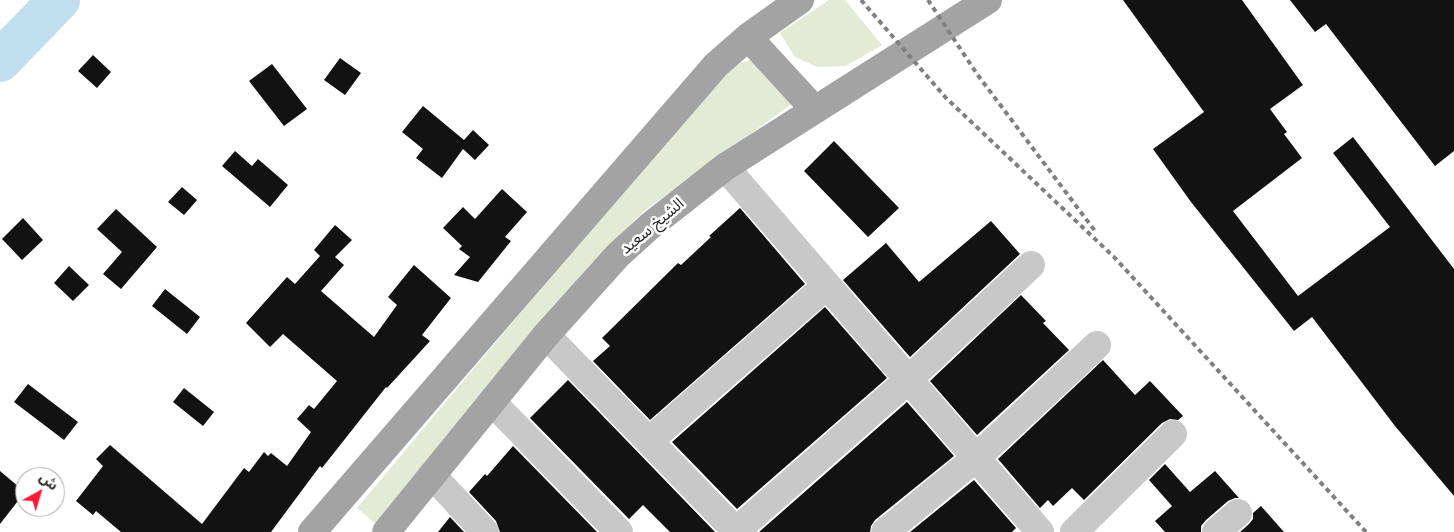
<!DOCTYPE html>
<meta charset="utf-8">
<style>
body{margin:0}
#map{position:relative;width:1454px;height:532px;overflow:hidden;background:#fff;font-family:Lato,"Noto Sans Arabic",sans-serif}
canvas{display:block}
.north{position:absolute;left:15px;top:467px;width:50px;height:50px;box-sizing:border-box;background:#fff;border:1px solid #aaa;border-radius:50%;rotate:39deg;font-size:14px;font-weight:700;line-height:20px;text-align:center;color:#2b2b2b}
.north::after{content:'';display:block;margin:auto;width:18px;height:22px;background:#f71935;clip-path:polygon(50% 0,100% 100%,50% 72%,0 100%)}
</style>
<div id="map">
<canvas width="1454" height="532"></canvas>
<div class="north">ش</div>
</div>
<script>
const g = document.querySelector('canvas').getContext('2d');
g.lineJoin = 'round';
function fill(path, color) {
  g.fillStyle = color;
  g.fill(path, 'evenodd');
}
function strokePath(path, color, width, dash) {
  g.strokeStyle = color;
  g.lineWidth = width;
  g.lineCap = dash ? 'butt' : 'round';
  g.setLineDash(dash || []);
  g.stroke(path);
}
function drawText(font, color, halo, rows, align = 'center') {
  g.font = font + ' Lato,"Noto Sans Arabic",sans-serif';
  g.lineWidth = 5;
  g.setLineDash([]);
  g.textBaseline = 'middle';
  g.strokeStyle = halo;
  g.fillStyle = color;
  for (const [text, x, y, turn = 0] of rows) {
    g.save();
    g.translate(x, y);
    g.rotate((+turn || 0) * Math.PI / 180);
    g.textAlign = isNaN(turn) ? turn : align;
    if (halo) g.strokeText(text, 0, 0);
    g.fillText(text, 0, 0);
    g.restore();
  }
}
fill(new Path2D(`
 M829,0h16l37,45 -36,21 -29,1 -22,-10 -15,-24z
 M750,60l33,24 10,19 -149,108 -55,55 -212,259 -20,-17 217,-259 148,-173 14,-12z`), '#e3ebd7');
strokePath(new Path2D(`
 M0,61l59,-61`), '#c0deee', 42);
fill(new Path2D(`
 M1123,0h119l61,85 -33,24 17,23 -3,2 18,24 -69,53 65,85 92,-69 -57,-74 20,-16 101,132v227l-59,-70 -83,-109 -18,14 -103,-129 -38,-53 51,-37z
 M1290,0h164v151l-19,15 -109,-142 -11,8z
 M93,55l18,17 -14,16 -19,-17z
 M340,58l21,15 -16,22 -21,-15z
 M272,64l35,45 -23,17 -35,-45z
 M423,106l41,34 9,-10 16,15 -14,15 -12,-11 -21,29 -26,-20 7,-9 -21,-17z
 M834,141l65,67 -31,29 -64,-66z
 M235,151l17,15 6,-7 30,26 -18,22 -48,-41z
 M182,187l15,13 -13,15 -16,-13z
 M502,189l25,23 -22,25 6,4 -33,41 -24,-7 16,-18 -11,-8 3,-3 -19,-18 20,-21 12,12z
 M740,208l65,76 -155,136 -57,-59 17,-15 -8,-8 76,-75 3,2 30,-28 -2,-1z
 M116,209l41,38 -36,42 -18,-15 19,-22 -25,-23z
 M23,218l20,22 -21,20 -20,-21z
 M991,221l29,33 -110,103 -67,-77 43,-37 33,39z
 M335,225l17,15 -17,17 9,8 -23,26 53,46 23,-32 -9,-8 26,-32 37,33 -29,37 8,6 -43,47 -1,-1 -64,81 -2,-2 -49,66h-150l-25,-21 -3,4 -17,-14 27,-35 -7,-7 14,-14 92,79 42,-56 5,4 15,-20 4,4 3,-3 16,13 24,-34 -14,-13 12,-14 5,4 23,-28 -54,-47 -13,13 -24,-24 41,-46 8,7 25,-28 -6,-6z
 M69,266l20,19 -16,16 -19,-18z
 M165,289l35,28 -13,17 -35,-28z
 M1021,295l25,26 -3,2 26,27 -92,85 -47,-54z
 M825,307l62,71 -150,131 -65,-67z
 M1103,360l32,35 15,-14 33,35 -5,4 -8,-1 -8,4 -78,77 -12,-12 -19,18 -5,-6 -8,8 -42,-49z
 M568,380l147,152h-45l-27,-27 -14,14 -99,-101z
 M28,384l50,38 -14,18 -50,-38z
 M184,388l30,24 -11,14 -30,-24z
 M907,402l47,54 -79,64 -4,6 -1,6h-111z
 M513,446l84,86h-97l-4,-11 -27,-29 16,-18 2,2z
 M1165,464l25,28 25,-21 24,27h-4l-7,3 -22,19 -5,6v6h-36l-10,-11 17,-15 -23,-26z
 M0,471l25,21 -25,32z
 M974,480l42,48 -4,4h-102z
 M1261,506l23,26h-44l9,-8 4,-5v-6z
 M450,517l14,15h-26z`), '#121212');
strokePath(new Path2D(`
 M725,167l315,365
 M546,335l191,197
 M492,402l127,130
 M649,441l178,-156
 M432,475l53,57
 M736,531l172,-151 123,-115
 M885,532l91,-74 121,-113
 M1074,532l99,-98
 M1216,532l22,-19`), '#c8c8c8', 28);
strokePath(new Path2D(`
 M748,37l67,73
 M312,532l404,-467 32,-28 52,-37
 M386,532l160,-197 72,-80 32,-29 75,-59 263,-167`), '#a3a3a3', 28);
strokePath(new Path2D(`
 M861,0l85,98 168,159 252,275
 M928,0l49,74 118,157`), '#808080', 4, [5, 4]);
drawText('16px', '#2b2b2b', '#fff', [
 ["الشيخ سعيد",652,226,-40]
]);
</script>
